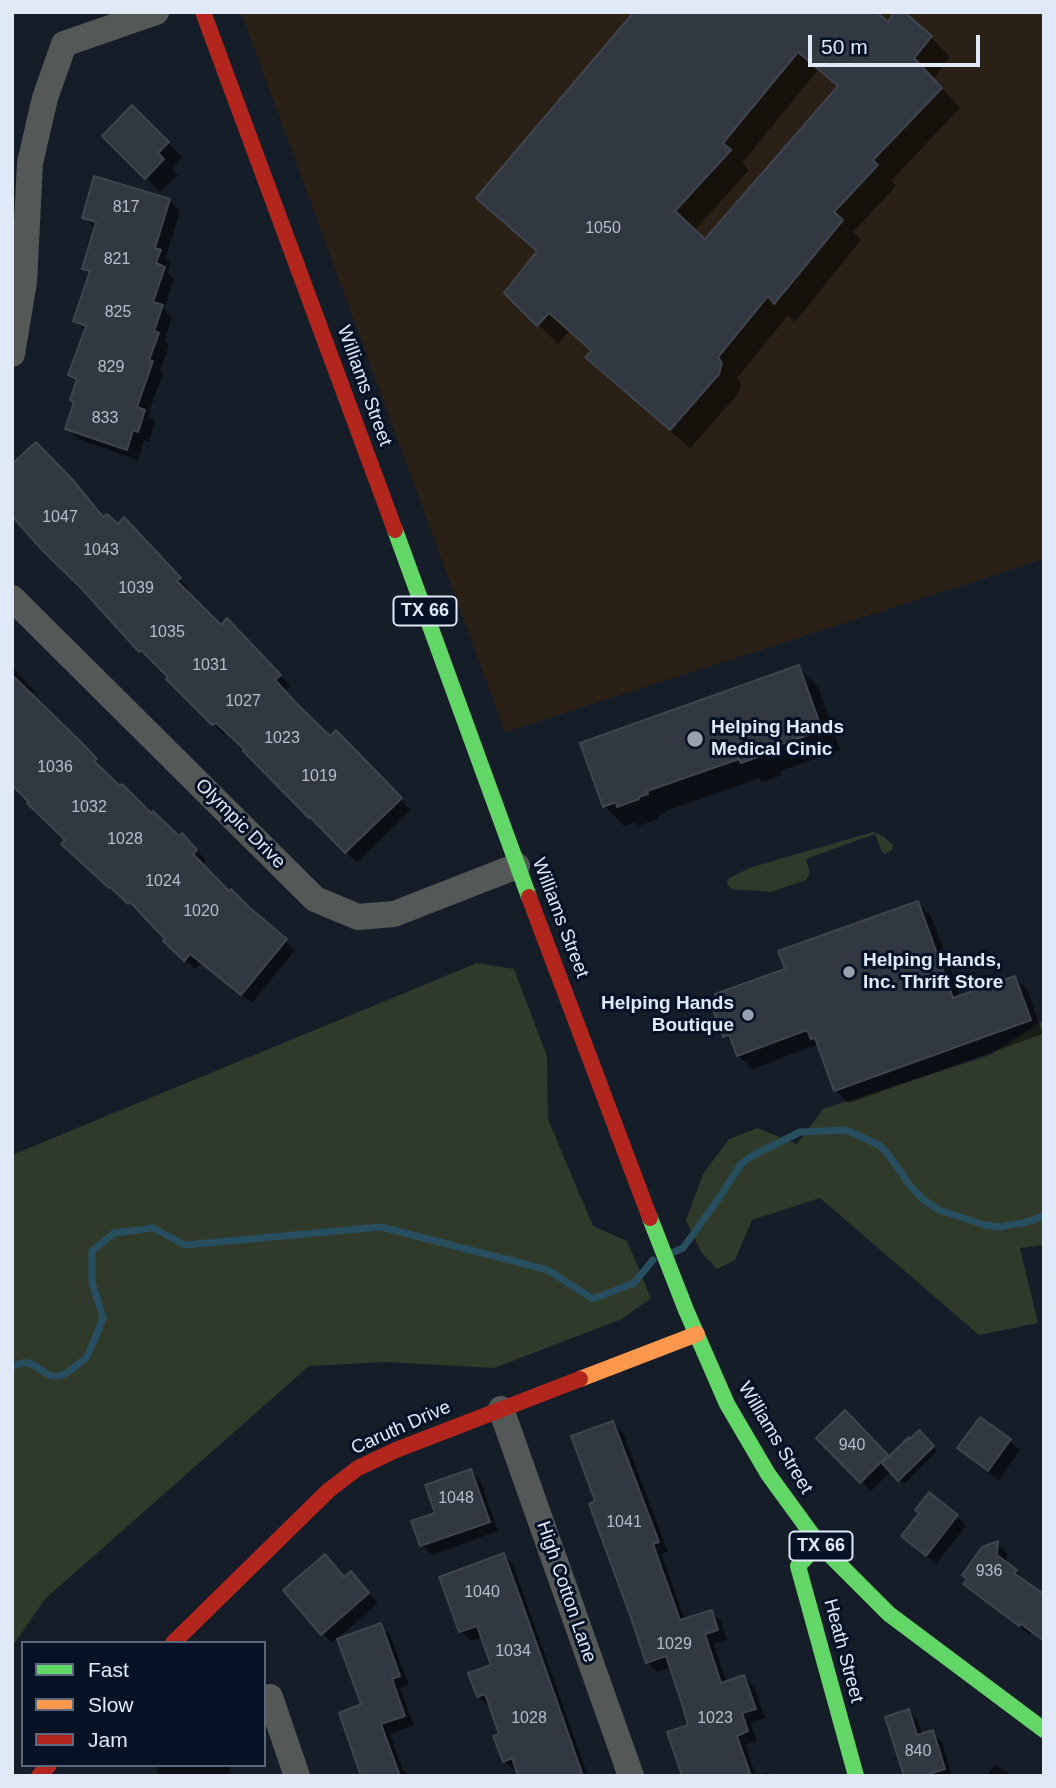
<!DOCTYPE html>
<style>
body{margin:0}
#map{position:relative;width:1056px;height:1788px;overflow:hidden;background:#151d28;font-family:Helvetica,sans-serif}
canvas{display:block}
.frame{position:absolute;inset:0;border:14px solid #dfe9f8;pointer-events:none}
.legend{position:absolute;left:21px;top:1641px;width:245px;height:126px;box-sizing:border-box;background:#051226;border:2px solid #5c687a;margin:0;padding:9px 12px;list-style:none;font-size:21px;color:#dfe9f8}
.legend li{display:flex;align-items:center;gap:14px;height:35px}
.legend b{width:35px;border:2px solid #5c687a}
.scale{position:absolute;left:808px;top:35px;width:172px;height:32px;box-sizing:border-box;border:4px solid #dfe9f8;border-top:0;padding-left:9px;font-size:21px;line-height:24px;white-space:nowrap;color:#dfe9f8;-webkit-text-stroke:5px #051226;paint-order:stroke}
</style>
<div id="map">
<canvas width="1056" height="1788"></canvas>
<div class="frame"></div>
<ul class="legend">
<li><b style="height:9px;background:#63d668"></b>Fast</li>
<li><b style="height:9px;background:#ff974d"></b>Slow</li>
<li><b style="height:9px;background:#b3261e"></b>Jam</li>
</ul>
<div class="scale">50 m</div>
</div>
<script>
const g = document.querySelector('canvas').getContext('2d');
g.lineJoin = 'round';
function fill(path, color) {
  g.fillStyle = color;
  g.fill(path, 'evenodd');
}
function strokePath(path, color, width, dash) {
  g.strokeStyle = color;
  g.lineWidth = width;
  g.lineCap = dash ? 'butt' : 'round';
  g.setLineDash(dash || []);
  g.stroke(path);
}
function drawText(font, color, halo, rows, align = 'center') {
  g.font = font + ' Helvetica,sans-serif';
  g.lineWidth = 6;
  g.setLineDash([]);
  g.textBaseline = 'middle';
  g.strokeStyle = halo;
  g.fillStyle = color;
  for (const [text, x, y, turn = 0] of rows) {
    g.save();
    g.translate(x, y);
    g.rotate((+turn || 0) * Math.PI / 180);
    g.textAlign = isNaN(turn) ? turn : align;
    if (halo) g.strokeText(text, 0, 0);
    g.fillText(text, 0, 0);
    g.restore();
  }
}
fill(new Path2D(`
 M241,12h803v547l-539,173z`), '#2a2016');
fill(new Path2D(`
 M873,832l10,4 10,9 -1,5 -7,4 -3,-2 -7,-18 -69,25c2,8 6,14 0,21l-35,12 -39,-3 -4,-3 -1,-4 2,-4 23,-11z
 M477,963l37,6 33,87 1,63 45,107 34,15 24,57 -29,21 -128,49 -107,-6 -78,4 -264,233 -33,48v-492z
 M1044,1020v225l-24,3 18,75 -59,12 -159,-137 -68,22 -17,40 -18,9 -16,-17 -15,-32 17,-46 26,-35 28,-11 40,16 26,-35 167,-54z`), '#2f3a2b');
fill(new Path2D(`
 M636,12l253,12 42,14 19,19 -17,22 27,29 -69,73 5,5 -43,46 8,8 -66,82 -7,-7 -51,63 4,6 -3,10 -48,54 -83,-71 -19,-20 5,-5 -24,-21 -11,13 -52,-52 32,-39 -40,-35 -19,-20zM818,70l21,18 -134,153 -11,-10 55,-61 -7,-7z
 M132,108l50,49 -10,12 6,6 -18,17 -56,-56z
 M169,200l11,11 -14,46 5,5 -4,10 7,7 -10,30 8,8 -7,24 4,4 -9,25 3,3 -15,42 7,7 -6,20 -5,-2 -6,20 -60,-21 -11,-11 9,-25 2,-21 -8,-7 16,-43 -11,-11 15,-46 -6,-7 11,-40 -11,-11z
 M36,444l47,48 21,27 14,8 17,3 55,60 -4,3 35,34 6,-6 63,65 -6,6 46,46 6,-6 75,78 -54,53 -110,-113 -19,-18 -4,3 -55,-56 1,-2 -17,-18 -2,2 -11,-10z
 M12,667l23,25 -4,3 74,75 -2,2 76,66 3,-2 24,24 -4,5 28,29 65,56 -43,53 -51,-40 -6,6 -30,-28 2,-2 -26,-28 -2,2 -18,-18 -1,2 -47,-44 -6,-13 -55,-58z
 M798,667l20,20 22,63 -60,21 2,4 -20,7 -3,-4 -93,33v2l-9,4 1,2 -20,7 -3,-4 -11,4 -19,-20z
 M918,903l13,13 30,81 54,-19 13,13 15,43 -194,69 -14,-13 -16,-46 -67,25 -14,-14 -3,-9 -10,-10 -13,-33 75,-33z
 M845,1413l44,46 30,-27 18,19 -33,33 -13,-13 -20,20 -53,-53z
 M980,1419l30,22 10,9 -21,30 -30,-22 -10,-10z
 M613,1423l10,10 45,119 -7,2 24,66 26,-8 10,9 6,19 -13,4 13,39 17,-6 10,10 11,31 -14,5 6,18 -12,4 11,31h-72l6,-50 -19,-59 -14,5 -10,-10 -50,-160z
 M470,1471l10,9 18,51 -66,24 -10,-10 -8,-23 23,-8z
 M957,1516l9,10 -30,38 -23,-19z
 M998,1543l9,10 -1,11 10,7 9,10 -1,1 20,15v44l-13,-9 -1,3 -55,-42 -10,-9z
 M504,1555l9,10 75,211h-68l-2,-7 -4,1 -10,-9 -3,-26 -10,-30 -3,1 -10,-10 15,-30 -10,-29 -12,4 -10,-10z
 M345,1578l15,5 18,20 -46,40 -10,-10z
 M380,1625l10,10 19,50 -9,3 14,37 -24,9 12,34 7,8h-46v-70z
 M909,1711l9,10 5,14 9,-3 10,10 10,34h-46z
 M995,1764l17,12h-25z
 M156,1765h72l4,11h-73z
 M767,1772l4,4h-15z`), '#0007');
strokePath(new Path2D(`
 M674,1252l9,-4 34,-47 24,-37 9,-7 50,-25 46,-2 33,15 9,9 23,33 13,13 15,10 46,15 15,2 31,-6 13,-6
 M12,1367c28,-17 31,25 60,2 4,-3 9,-7 13,-10 7,-10 13,-30 18,-41l-11,-36v-31l22,-18 39,-5 32,17 196,-18 167,43 45,29 41,-16 19,-23`), '#284f5f', 7);
const building = new Path2D(`
 M634,12h243l11,10 6,-10h10l28,24 -18,22 28,30 -69,72 5,5 -44,47 9,8 -69,84 -6,-8 -50,61 4,6 -3,11 -49,56 -85,-73 7,-6 -43,-38 -12,13 -33,-33 33,-42 -61,-53zM798,52l40,34 -133,153 -30,-28 56,-61 -8,-7z
 M132,105l37,37 -11,11 6,6 -19,20 -43,-43z
 M94,176l76,23 -15,49 6,2 -5,13 9,4 -12,35 10,3 -9,26 5,2 -10,27 4,1 -16,46 8,3 -7,22 -5,-2 -6,20 -62,-21 9,-27 -4,-2 7,-21 -9,-4 18,-49 -13,-5 17,-50 -8,-2 14,-47 -14,-4z
 M36,442l36,37 31,38 4,-3 11,10 6,-7 57,61 -4,3 44,44 6,-7 54,57 -6,5 22,24 33,32 6,-6 66,68 -57,55 -35,-36 -1,1 -66,-67 2,-1 -29,-27 -4,2 -46,-46 2,-2 -27,-27 -2,2 -58,-64 -38,-37 -31,-35v-52z
 M799,665l23,65 -60,21 1,4 -22,8 -2,-4 -92,32 1,3 -9,3v2l-22,8 -1,-5 -13,5 -23,-64z
 M12,675l70,68 15,16 -3,2 26,25 2,-2 29,29 2,-2 26,25 3,-3 15,17 -4,4 36,37 2,-2 19,19 37,31 -46,56 -51,-41 -6,7 -21,-20 2,-2 -35,-37 -2,2 -18,-17 -1,1 -48,-44 4,-4 -38,-37 2,-1 -17,-17z
 M918,901l35,97 62,-22 16,44 -197,71 -19,-53 -4,1 -4,-9 -70,26 -8,-21 -6,2 -13,-35 7,-2 -2,-6 70,-25 -7,-18z
 M845,1410l43,45 -28,28 -44,-45z
 M980,1417l31,22 -23,32 -31,-23z
 M613,1421l46,121 -6,2 27,76 32,-10 6,20 -13,4 16,49 23,-8 12,34 -14,4 6,18 -11,5 14,40h-69l-15,-44 21,-7 -8,-27 -14,-42 -20,7 -15,-45 -42,-114 6,-3 -24,-65z
 M919,1430l15,16 -36,35 -16,-18 27,-26 1,2z
 M471,1469l19,53 -70,24 -9,-25 24,-8 -10,-28z
 M929,1492l29,23 -32,41 -25,-20 18,-23 -4,-3z
 M998,1541l-1,14 20,15 -3,3 30,21v47l-23,-17 -2,2 -56,-42 4,-5 -5,-4 20,-28z
 M504,1553l43,120 36,103h-65l-6,-18 -9,4 -10,-26 6,-2 -14,-40 -8,3 -9,-24 23,-8 -14,-39 -18,6 -20,-55z
 M325,1554l19,23 7,-6 18,22 -48,42 -38,-45z
 M381,1623l19,53 -8,3 13,37 -24,8 19,52h-39l-22,-63 22,-9 -24,-65z
 M909,1709l8,26 16,-5 12,39 -22,7h-19l-19,-59z`);
fill(building, '#323842');
strokePath(building, '#3e454e', 2);
strokePath(new Path2D(`
 M12,354l12,-72 6,-119 15,-65 19,-54 92,-32
 M12,598l303,301 43,18 36,-3 123,-48
 M501,1409l130,367
 M270,1697l27,79`), '#545958', 26);
strokePath(new Path2D(`
 M395,530l134,367
 M650,1218l36,92 41,94 41,70 51,70 70,70 155,116
 M819,1544l-21,22 58,210`), '#63d668', 16);
strokePath(new Path2D(`
 M580,1379l117,-45`), '#ff974d', 16);
strokePath(new Path2D(`
 M203,12l192,518
 M529,897l121,321
 M173,1643l156,-153 29,-22 38,-18 184,-71
 M39,1776l10,-11`), '#b3261e', 16);
for (const [x, y, r, color] of [
 [695,739,9,"#98a2af"],
 [849,972,7,"#98a2af"],
 [748,1015,7,"#98a2af"]
]) {
  const dot = new Path2D();
  dot.arc(x, y, r, 0, 2 * Math.PI);
  g.fillStyle = color;
  g.fill(dot);
  strokePath(dot, '#051226', 2.5);
}
drawText('16px', '#b4bdca', null, [
 ["817",126,208],
 ["1050",603,229],
 ["821",117,260],
 ["825",118,313],
 ["829",111,368],
 ["833",105,419],
 ["1047",60,518],
 ["1043",101,551],
 ["1039",136,589],
 ["1035",167,633],
 ["1031",210,666],
 ["1027",243,702],
 ["1023",282,739],
 ["1036",55,768],
 ["1019",319,777],
 ["1032",89,808],
 ["1028",125,840],
 ["1024",163,882],
 ["1020",201,912],
 ["940",852,1446],
 ["1048",456,1499],
 ["1041",624,1523],
 ["936",989,1572],
 ["1040",482,1593],
 ["1029",674,1645],
 ["1034",513,1652],
 ["1028",529,1719],
 ["1023",715,1719],
 ["840",918,1752]
]);
for (const [x, y, w] of [
 [425,611,63],
 [821,1546,63]
]) {
  const box = new Path2D();
  box.roundRect(x - w / 2, y - 14.5, w, 29, 5);
  g.fillStyle = '#051226';
  g.fill(box);
  strokePath(box, '#dfe9f8', 2);
}
drawText('bold 18px', '#dfe9f8', null, [
 ["TX 66",425,611],
 ["TX 66",821,1546]
]);
drawText('19px', '#dfe9f8', '#051226', [
 ["Williams Street",364,386,70],
 ["Olympic Drive",240,824,45],
 ["Williams Street",560,918,69],
 ["Caruth Drive",401,1428,-24],
 ["Williams Street",775,1438,59],
 ["High Cotton Lane",566,1592,71],
 ["Heath Street",843,1651,75]
]);
drawText('bold 19px', '#dfe9f8', '#051226', [
 ["Helping Hands",711,728],
 ["Medical Cinic",711,750],
 ["Helping Hands,",863,961],
 ["Inc. Thrift Store",863,983],
 ["Helping Hands",734,1004,"right"],
 ["Boutique",734,1026,"right"]
], 'left');
</script>
